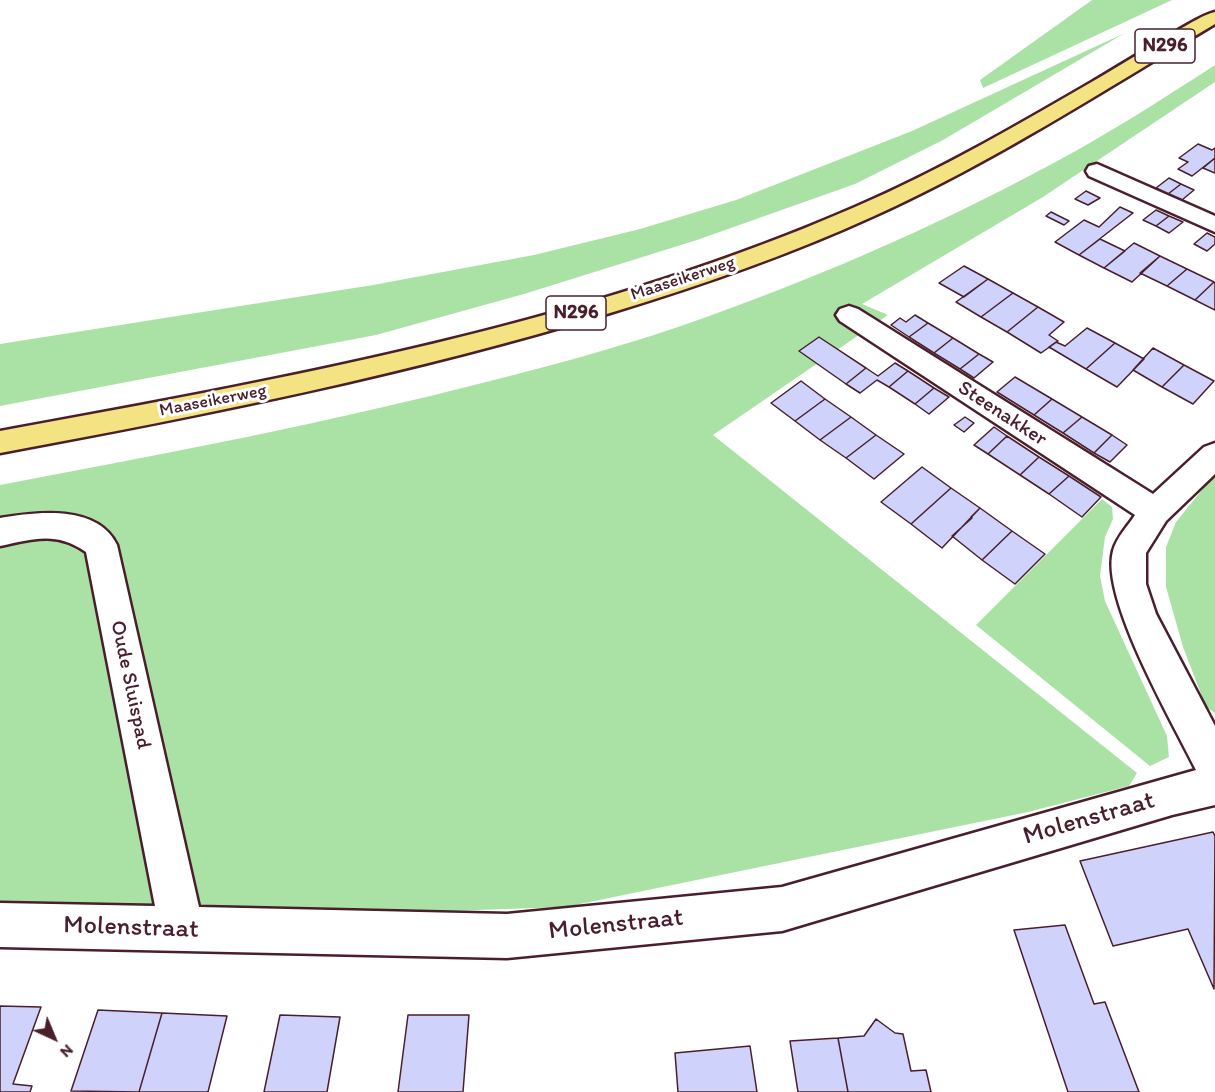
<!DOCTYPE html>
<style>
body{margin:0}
#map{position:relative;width:1215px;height:1092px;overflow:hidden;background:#fff;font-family:Itim,sans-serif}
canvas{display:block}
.north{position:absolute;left:24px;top:1008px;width:60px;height:60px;-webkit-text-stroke:4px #fff;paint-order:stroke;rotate:136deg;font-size:16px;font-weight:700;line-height:24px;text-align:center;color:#4a1f2b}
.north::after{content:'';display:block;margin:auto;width:21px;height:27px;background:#4a1f2b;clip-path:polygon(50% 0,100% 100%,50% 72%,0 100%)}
</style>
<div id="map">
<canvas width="1215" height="1092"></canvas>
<div class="north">N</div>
</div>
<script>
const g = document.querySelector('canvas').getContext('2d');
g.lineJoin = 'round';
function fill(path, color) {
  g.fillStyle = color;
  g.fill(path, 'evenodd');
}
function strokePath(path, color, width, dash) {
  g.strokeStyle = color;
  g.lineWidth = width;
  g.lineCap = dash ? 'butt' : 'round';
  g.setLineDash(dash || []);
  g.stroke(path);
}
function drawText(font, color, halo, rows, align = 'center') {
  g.font = font + ' Itim,sans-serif';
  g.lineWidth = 6;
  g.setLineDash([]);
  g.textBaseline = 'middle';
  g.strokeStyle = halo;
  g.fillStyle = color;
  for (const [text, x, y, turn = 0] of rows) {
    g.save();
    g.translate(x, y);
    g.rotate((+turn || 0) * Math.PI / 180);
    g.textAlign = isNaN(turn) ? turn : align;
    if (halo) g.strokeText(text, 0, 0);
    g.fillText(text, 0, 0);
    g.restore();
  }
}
fill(new Path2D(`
 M1092,0h80l-189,88 -3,-8z
 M1125,33l-182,107 -88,44 -158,56 -173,54 -148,41 -376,71v-62l373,-59 161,-30 106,-26 96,-29 176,-69z
 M1215,65v17l-172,115 -181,107 26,11 -175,120 424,338 -8,13 -101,26 -463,95 -147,5h-206l-212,-10v-417c164,-31 328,-62 490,-104 63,-16 126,-33 188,-54 127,-44 251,-97 370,-161 57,-30 113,-66 167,-101z
 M1215,474v239l-9,-6 -23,-60 -17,-60v-40l10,-25z
 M1102,499l10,8 1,12 -8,18 -5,39 5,25 62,135 2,21 -19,9 -174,-141z`), '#aae2a6');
const building = new Path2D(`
 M1198,144l14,6 3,-2v10l-23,18 -14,-7 10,-7 -9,-4z
 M1215,158v15l-12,-5z
 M1169,178l12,6 -13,10 -12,-6z
 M1181,184l13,6 -12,10 -14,-6z
 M1086,191l14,7 -12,7 -13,-6z
 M1120,207l13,6 -54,42 -24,-13 29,-22 15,7z
 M1156,210l13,6 -13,10 -13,-6z
 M1051,212l18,9 -5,4 -18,-9z
 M1169,216l14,6 -14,11 -13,-7z
 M1207,233l8,4v7l-8,7 -13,-7z
 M1100,239l25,12 -21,17 -25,-13z
 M1134,243l26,13 -28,26 -28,-14z
 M1160,256l27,13 -20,17 -27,-13z
 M964,266l24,13 -24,18 -25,-14z
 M1187,269l27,13 -19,18 -28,-14z
 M988,279l25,14 -32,24 -25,-15z
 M1214,282l1,1v27l-20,-10z
 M1013,293l25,14 -31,25 -26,-15z
 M1038,307l26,15 -15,13 9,6 -17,12 -34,-21z
 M915,315l13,8 -19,14 -18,-12 9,-7 6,4z
 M928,323l25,15 -19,15 -25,-16z
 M1087,328l28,15 -29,26 -37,-22 7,-5 9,4z
 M819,337l3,2 44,29 -20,16 -47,-33z
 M953,338l26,16 -19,15 -26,-16z
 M1115,343l29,16 -27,28 -31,-18z
 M1153,348l31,17 -22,22 -29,-17z
 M979,354l14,8 -19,16 -14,-9z
 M895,363l13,8 -19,16 -12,-7 -17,13 -14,-9 20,-16 12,8z
 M1184,365l30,16 -21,23 -31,-17z
 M908,371l26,17 -19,16 -26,-17z
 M1015,377l37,22 -18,16 -37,-23z
 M801,381l24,18 -30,22 -24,-18z
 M934,388l15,9 -20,17 -14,-10z
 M825,399l26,18 -31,23 -25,-19z
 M1052,399l30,18 -19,16 -29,-18z
 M851,417l25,18 -30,23 -26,-18z
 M965,417l9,6 -10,9 -10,-7z
 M1082,417l30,18 -18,18 -31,-20z
 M994,427l13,9 -19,18 -14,-9z
 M876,435l28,19 -30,25 -28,-21z
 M1112,435l15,10 -17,17 -16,-9z
 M1007,436l32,21 -19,18 -32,-21z
 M1039,457l30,19 -20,18 -29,-19z
 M922,467l29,21 -40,36 -30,-22z
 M1069,476l32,21 -19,20 -33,-23z
 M951,488l29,20 -38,40 -31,-24z
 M980,508l32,23 -30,29 -30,-24 20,-18 -1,-1z
 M1012,531l33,23 -30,30 -33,-24z
 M1213,832l2,4 -1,153 -26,-60 -75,17 -33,-85z
 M1065,925l29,79 11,-2 34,90h-71l-54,-162z
 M0,1006l41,1 -28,77 19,2 -2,6h-30z
 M98,1010l64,3 -23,79 -68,-1z
 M162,1013l65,3 -19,76h-69z
 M280,1015l60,2 -13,75h-63z
 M408,1015h61l-6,77h-65z
 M876,1019l19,14 8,1 8,37 15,-1 5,22h-83l-10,-54 26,-2z
 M838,1038l10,54h-50l-8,-51z
 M750,1046l7,46h-79l-3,-39z`);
fill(building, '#cfd2fb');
strokePath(building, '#4a1f2b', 1.5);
const street = new Path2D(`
 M1097,164l118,52v16l-126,-56 -3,-5 3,-5z
 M849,306l9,3 295,185 51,-47 11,-4v31l-49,47 -20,32v31l10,30 59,112v79l-43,10 -390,116 -275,27 -507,-11v-44l155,3 -69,-354c-30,-21 -53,-13 -86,-6v-28c37,-6 97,-14 117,27l82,362 308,7 275,-27 414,-117c-23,-47 -96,-172 -83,-219 3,-13 15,-25 22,-36l-295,-194 -4,-6 4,-6z`);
const primary = new Path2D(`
 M1215,12v12c-112,67 -222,138 -341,192 -85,39 -175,70 -264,97 -200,61 -405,102 -610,140v-22c289,-53 584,-106 855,-224 86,-37 166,-84 247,-131 26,-16 52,-31 78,-47 11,-6 23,-14 35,-17z`);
strokePath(street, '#4a1f2b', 5);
strokePath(primary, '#4a1f2b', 5);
fill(street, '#fff');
fill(primary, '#f4e382');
drawText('18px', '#4a1f2b', '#fff', [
 ["Maaseikerweg",683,279,-18],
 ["Maaseikerweg",213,401,-11]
]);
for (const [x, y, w] of [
 [1165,46,60],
 [576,313,60]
]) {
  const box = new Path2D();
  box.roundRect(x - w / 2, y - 17, w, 34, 4.5);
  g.fillStyle = '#fff';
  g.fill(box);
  strokePath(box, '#4a1f2b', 1.5);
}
drawText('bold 20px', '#4a1f2b', null, [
 ["N296",1165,46],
 ["N296",576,313]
]);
drawText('21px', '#4a1f2b', '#fff', [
 ["Steenakker",1002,414,33],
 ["Oude Sluispad",130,685,78]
]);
drawText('26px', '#4a1f2b', '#fff', [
 ["Molenstraat",1089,819,-16],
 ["Molenstraat",616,925,-6],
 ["Molenstraat",131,928,2]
]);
</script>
